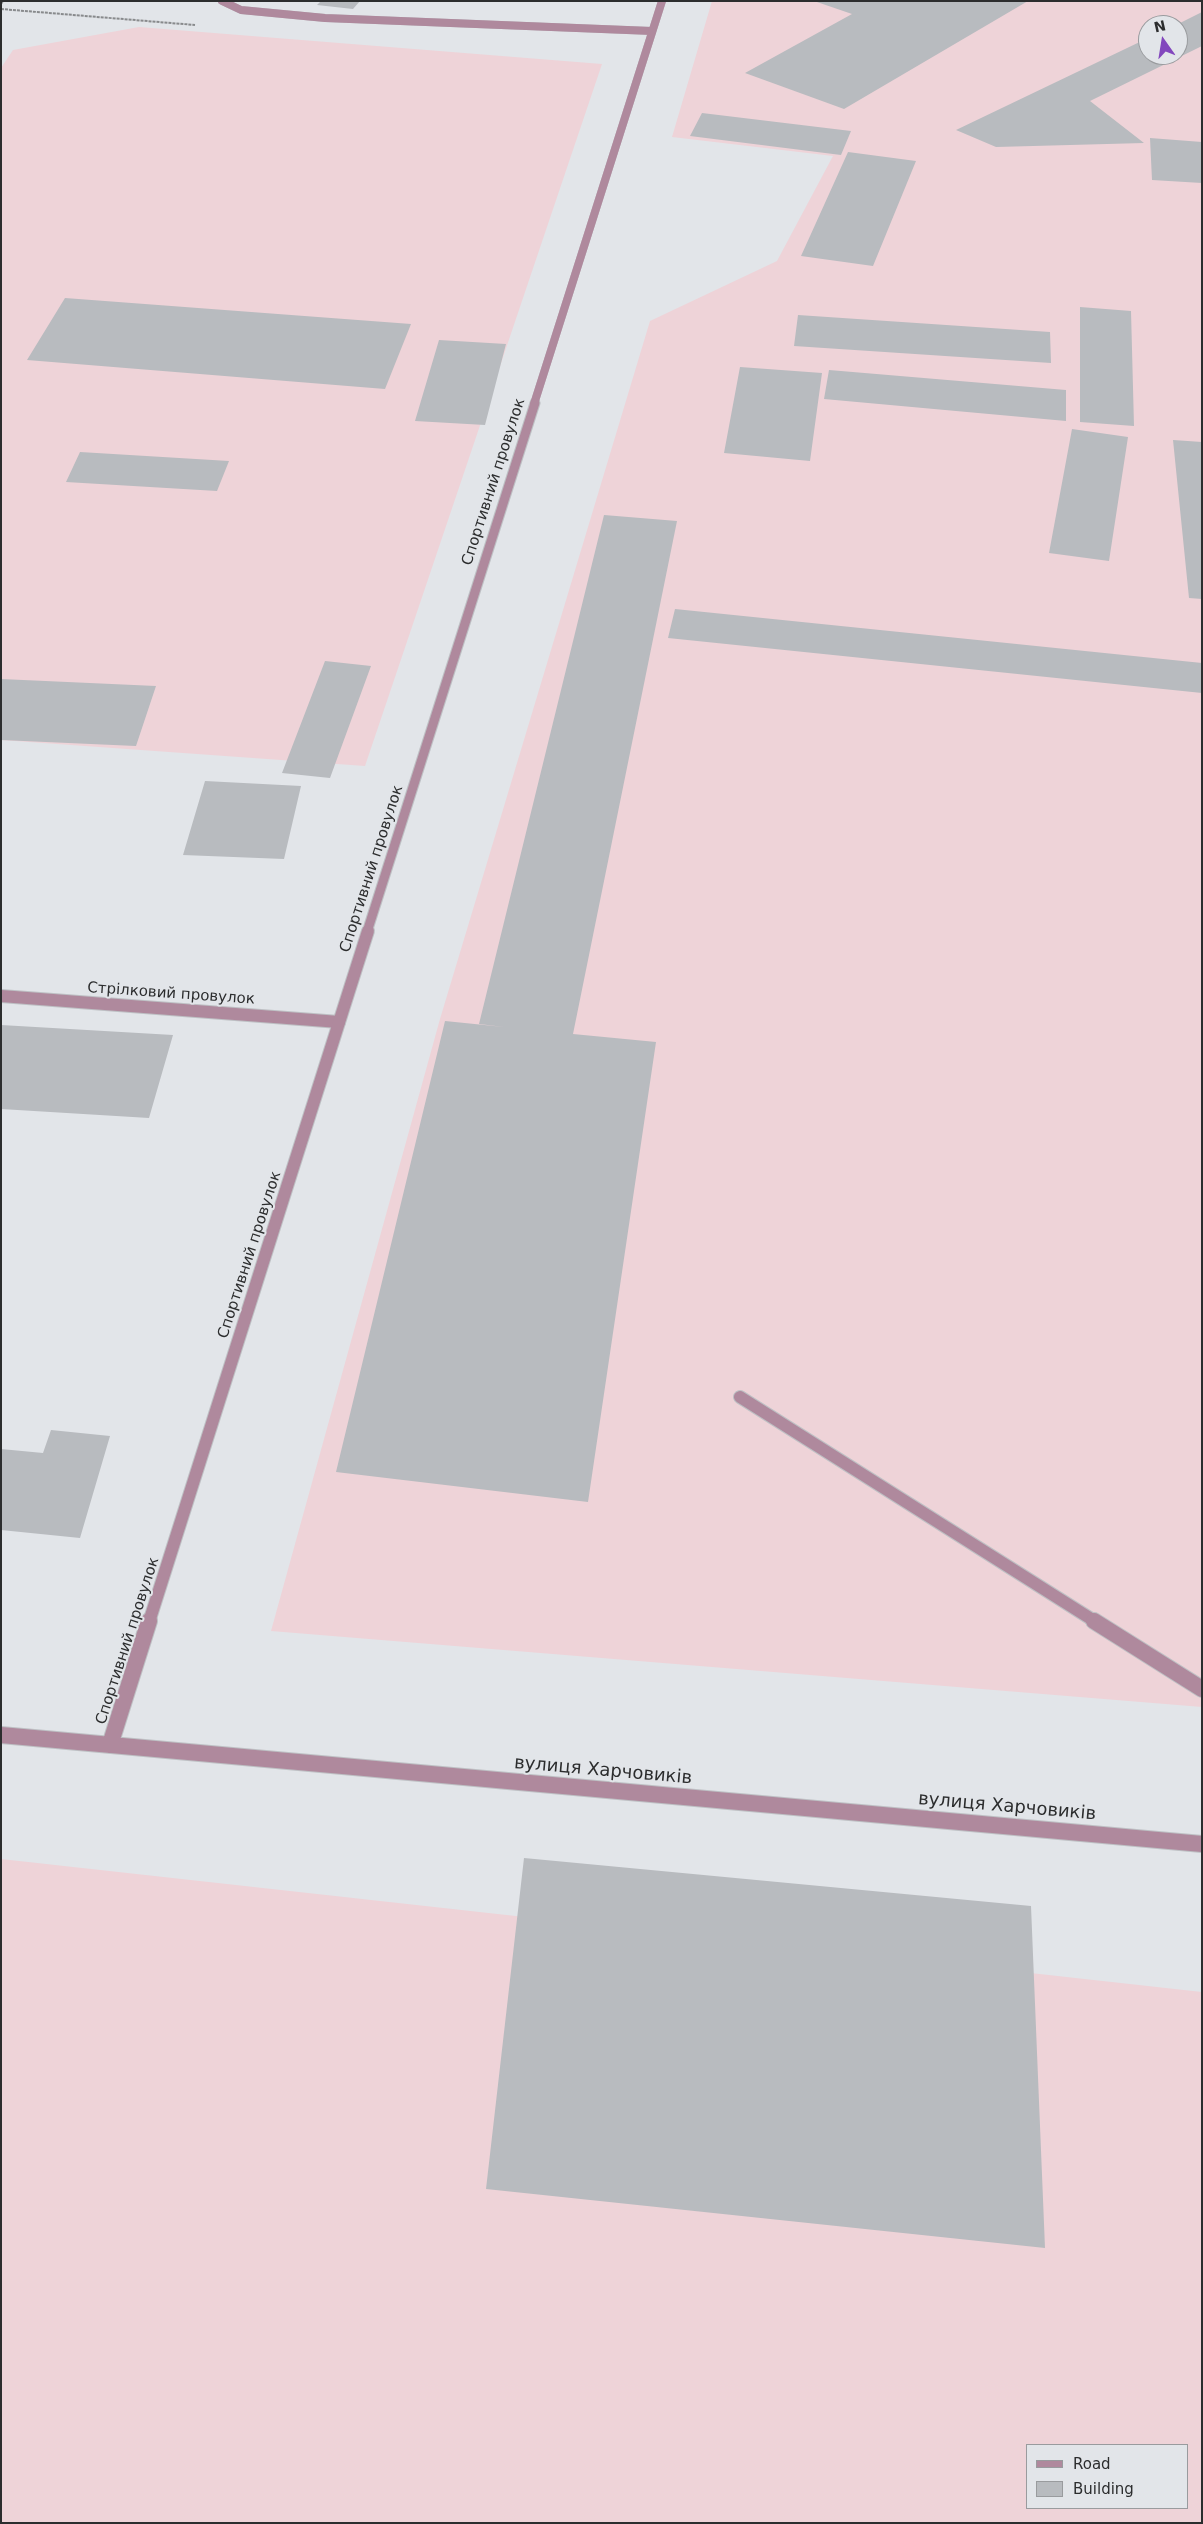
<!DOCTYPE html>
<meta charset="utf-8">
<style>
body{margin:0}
#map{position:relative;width:1203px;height:2524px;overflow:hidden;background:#e2e5e9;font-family:"DejaVu Sans",sans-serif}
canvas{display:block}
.frame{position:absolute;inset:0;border:2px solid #2c2d2e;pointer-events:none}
.legend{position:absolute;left:1026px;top:2444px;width:162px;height:65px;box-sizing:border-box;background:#e2e5e9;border:1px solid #999b9e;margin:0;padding:6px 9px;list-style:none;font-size:15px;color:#2c2d2e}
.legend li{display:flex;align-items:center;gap:10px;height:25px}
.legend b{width:25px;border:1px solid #999b9e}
.north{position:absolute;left:1138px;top:15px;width:50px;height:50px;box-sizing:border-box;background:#e2e5e9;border:1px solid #999b9e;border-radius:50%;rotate:347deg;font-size:14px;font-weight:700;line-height:20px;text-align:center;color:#2c2d2e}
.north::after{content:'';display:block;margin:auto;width:18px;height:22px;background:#8247bd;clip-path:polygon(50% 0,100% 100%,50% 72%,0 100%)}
</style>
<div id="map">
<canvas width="1203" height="2524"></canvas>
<div class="frame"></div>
<ul class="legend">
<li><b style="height:6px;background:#af899d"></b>Road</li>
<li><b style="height:14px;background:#b8bbbf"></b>Building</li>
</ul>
<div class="north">N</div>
</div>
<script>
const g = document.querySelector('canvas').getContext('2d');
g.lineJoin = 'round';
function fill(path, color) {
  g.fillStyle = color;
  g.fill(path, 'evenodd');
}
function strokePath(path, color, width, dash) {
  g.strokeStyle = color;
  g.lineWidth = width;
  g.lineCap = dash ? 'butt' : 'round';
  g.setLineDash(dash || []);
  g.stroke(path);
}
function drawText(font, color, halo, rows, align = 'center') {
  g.font = font + ' "DejaVu Sans",sans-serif';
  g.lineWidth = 4;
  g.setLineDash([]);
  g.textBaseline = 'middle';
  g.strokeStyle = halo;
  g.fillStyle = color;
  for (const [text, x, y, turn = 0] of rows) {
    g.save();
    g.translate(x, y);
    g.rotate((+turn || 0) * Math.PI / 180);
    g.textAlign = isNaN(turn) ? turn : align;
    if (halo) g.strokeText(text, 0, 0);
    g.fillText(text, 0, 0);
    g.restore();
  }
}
fill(new Path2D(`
 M712,1h490v1706l-931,-76 169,-612 210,-698 127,-60 56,-105 -161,-19zM1148,25h30v30h-30z
 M139,27l463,37 -237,702 -364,-26v-672l12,-18z
 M1,1859l1201,133v531h-1201zM1027,2445h160v63h-160z`), '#eed3d8');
fill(new Path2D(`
 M321,1h39l-7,8 -36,-4z
 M814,1h214l-184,108 -99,-36 107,-59z
 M1202,12v34l-112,55 54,42 -148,4 -40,-17 192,-92v17h30v-31z
 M702,113l149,18 -10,24 -151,-19z
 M1150,138l52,4v41l-50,-3z
 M848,152l68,9 -43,105 -72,-10z
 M65,298l346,26 -26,65 -358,-29z
 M1080,307l51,4 3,115 -54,-4z
 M798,315l252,17 1,31 -257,-17z
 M439,340l67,4 -21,81 -70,-4z
 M740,367l82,6 -12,88 -86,-8z
 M829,370l237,20v31l-242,-22z
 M1072,429l56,8 -19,124 -60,-8z
 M1173,440l29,2v157l-13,-1z
 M80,452l149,9 -12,30 -151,-9z
 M604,515l73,6 -104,513 83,8 -68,460 -252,-30 109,-451 59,6 -25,-3z
 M675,609l527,54v30l-534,-55z
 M325,661l46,5 -41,112 -48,-5z
 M1,679l155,7 -20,60 -135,-6z
 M205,781l96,5 -17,73 -101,-4z
 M1,1025l172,10 -24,83 -148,-9z
 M51,1430l59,6 -30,102 -79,-8v-81l42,4z
 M524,1858l507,48 14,342 -559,-59z`), '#b8bbbf');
const serviceFar2 = new Path2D(`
 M222,1l19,9 84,8 327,13`);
const serviceFar1 = new Path2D(`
 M1,996l338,26
 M740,1397l356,225`);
const service = new Path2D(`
 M1094,1621l108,68`);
const minorFar3 = new Path2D(`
 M534,404l128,-403`);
const minorFar2 = new Path2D(`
 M367,932l168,-529`);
const minorFar1 = new Path2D(`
 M149,1622l219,-691`);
const minor = new Path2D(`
 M1,1735l1201,109
 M110,1745l39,-124`);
strokePath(serviceFar2, '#bec0c4', 8);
strokePath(serviceFar1, '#bec0c4', 14);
strokePath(service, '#bec0c4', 18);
strokePath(minorFar3, '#bec0c4', 8);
strokePath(minorFar2, '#bec0c4', 11);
strokePath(minorFar1, '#bec0c4', 14);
strokePath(minor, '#bec0c4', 18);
strokePath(new Path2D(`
 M1,4l2,-3
 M1,9l194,16`), '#888a8c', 2, [3, 1]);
strokePath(serviceFar2, '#af899d', 8);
strokePath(serviceFar1, '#af899d', 12);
strokePath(service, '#af899d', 16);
strokePath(minorFar3, '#af899d', 8);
strokePath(minorFar2, '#af899d', 9);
strokePath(minorFar1, '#af899d', 12);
strokePath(minor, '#af899d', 16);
drawText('15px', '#2c2d2e', '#e2e5e9', [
 ["Спортивний провулок",494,482,-72],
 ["Спортивний провулок",372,869,-72],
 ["Стрілковий провулок",171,994,4],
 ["Спортивний провулок",250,1255,-72],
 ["Спортивний провулок",128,1641,-72]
]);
drawText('18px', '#2c2d2e', '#e2e5e9', [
 ["вулиця Харчовиків",603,1771,5],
 ["вулиця Харчовиків",1007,1807,5]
]);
</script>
